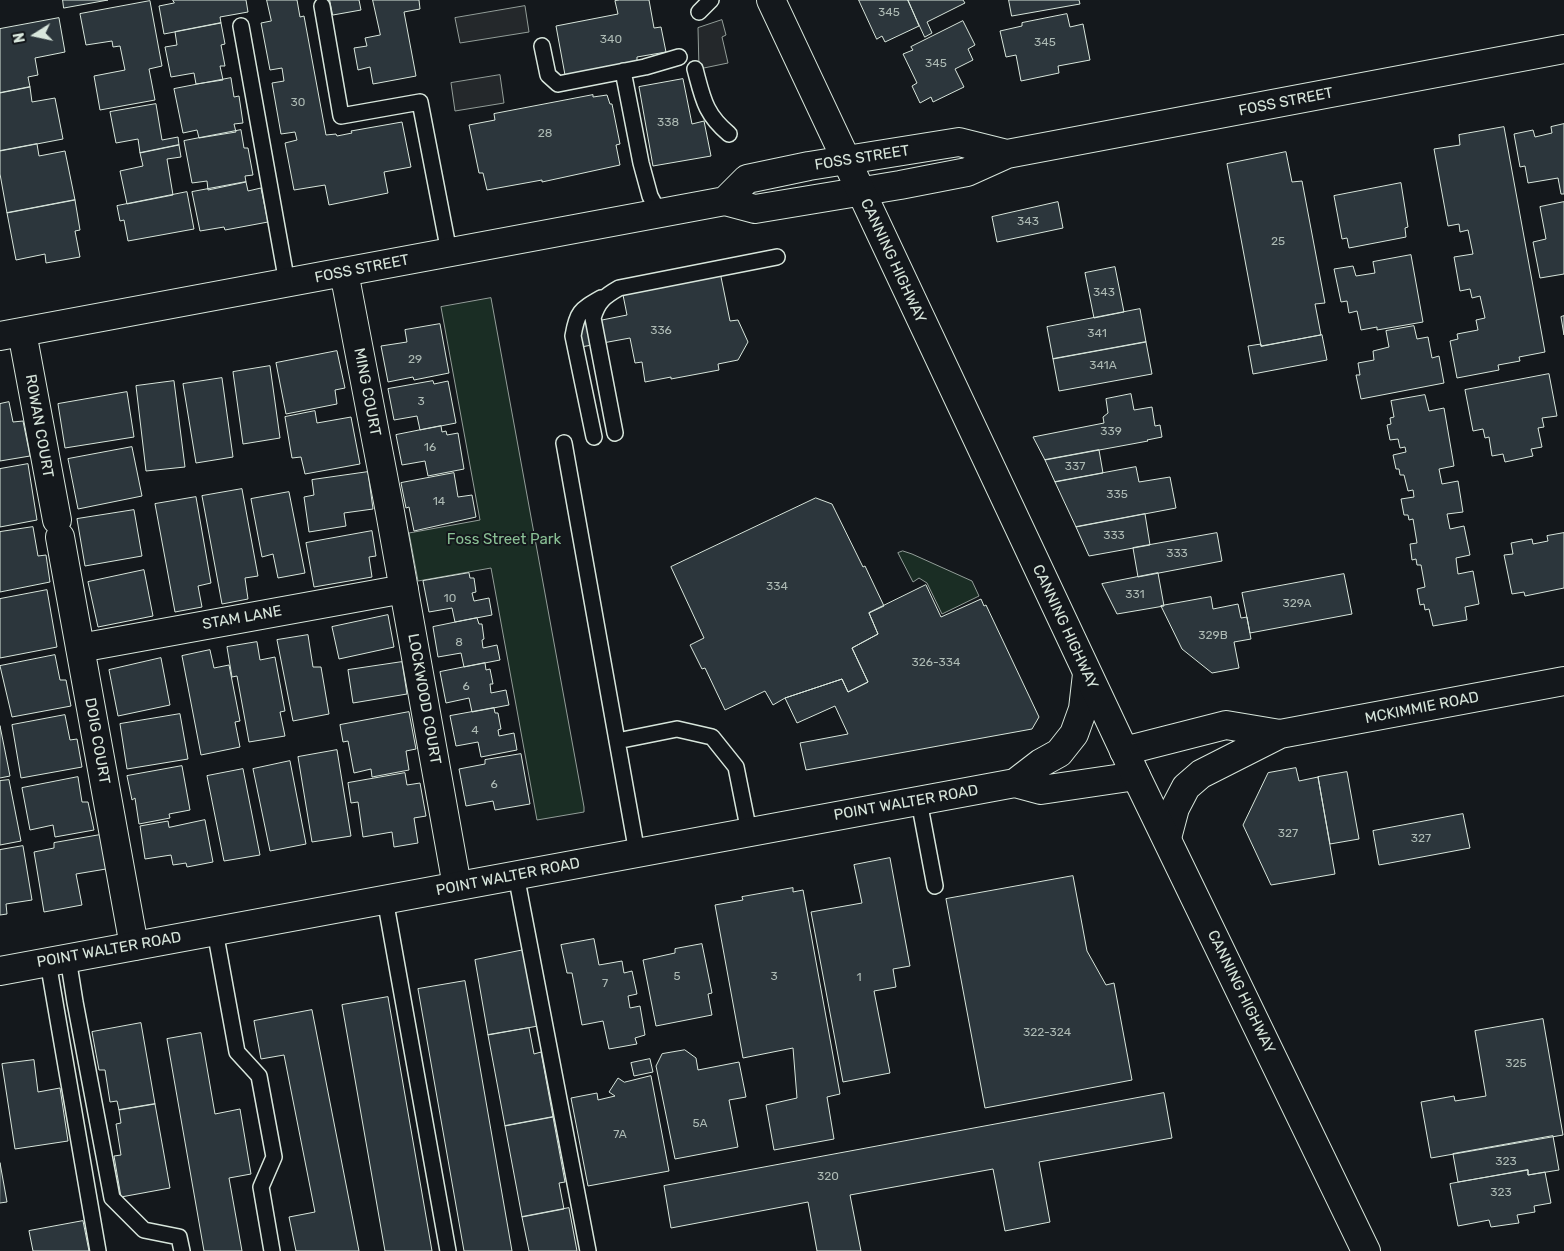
<!DOCTYPE html>
<style>
body{margin:0}
#map{position:relative;width:1564px;height:1251px;overflow:hidden;background:#14181c;font-family:Rubik,sans-serif}
canvas{display:block}
.north{position:absolute;left:10px;top:10px;width:50px;height:50px;-webkit-text-stroke:4px #14181c;paint-order:stroke;rotate:260deg;font-size:14px;font-weight:700;line-height:20px;text-align:center;color:#d8e6dc}
.north::after{content:'';display:block;margin:auto;width:18px;height:22px;background:#d8e6dc;clip-path:polygon(50% 0,100% 100%,50% 72%,0 100%)}
</style>
<div id="map">
<canvas width="1564" height="1251"></canvas>
<div class="north">N</div>
</div>
<script>
const g = document.querySelector('canvas').getContext('2d');
g.lineJoin = 'round';
function fill(path, color) {
  g.fillStyle = color;
  g.fill(path, 'evenodd');
}
function strokePath(path, color, width, dash) {
  g.strokeStyle = color;
  g.lineWidth = width;
  g.lineCap = dash ? 'butt' : 'round';
  g.setLineDash(dash || []);
  g.stroke(path);
}
function drawText(font, color, halo, rows, align = 'center') {
  g.font = font + ' Rubik,sans-serif';
  g.lineWidth = 4;
  g.setLineDash([]);
  g.textBaseline = 'middle';
  g.strokeStyle = halo;
  g.fillStyle = color;
  for (const [text, x, y, turn = 0] of rows) {
    g.save();
    g.translate(x, y);
    g.rotate((+turn || 0) * Math.PI / 180);
    g.textAlign = isNaN(turn) ? turn : align;
    if (halo) g.strokeText(text, 0, 0);
    g.fillText(text, 0, 0);
    g.restore();
  }
}
const green = new Path2D(`
 M491,298l93,509v5l-47,8 -46,-252 -73,13 -9,-48 71,-13 -39,-213z
 M903,551l9,3 60,27 7,15 -37,18 -15,-31 -8,-5 -6,4 -15,-29z`);
fill(green, '#1a2d24');
strokePath(green, '#939e99', 1);
const parking = new Path2D(`
 M525,6l4,26 -69,11 -5,-25z
 M722,20l4,15 -4,2 6,26 -29,6 -1,-41z
 M500,75l4,28 -49,8 -4,-28z`);
fill(parking, '#24282b');
strokePath(parking, '#939e99', 1);
const building = new Path2D(`
 M63,0h45l-44,8z
 M173,0h73l2,12 -28,5 1,6 -57,11 -5,-28 15,-3z
 M267,0h30l3,17 4,-1 22,119 10,-1 1,2 15,-3 -1,-2 51,-9 9,45 -27,5 4,21 -59,12 -4,-20 -31,5 -9,-47 12,-3 -2,-8 -14,2 -9,-51 12,-2 -2,-13 -12,2 -9,-47 10,-2z
 M330,0h29l2,10 -28,5z
 M373,0h46l1,9 -16,3 12,64 -43,8 -3,-17 -12,3 -4,-22 13,-2 -2,-8 15,-3z
 M620,0h29l5,28 7,-1 5,25 -29,5v4l-72,14 -9,-49 62,-12 -3,-13z
 M859,0h49l11,26 -34,16 -3,-6 -5,3z
 M908,0h55l2,3 -38,19 5,11 -7,4z
 M1009,0h70l1,4 -68,12z
 M150,1l12,65 -13,3 6,31 -55,10 -6,-34 31,-6 -5,-24 -7,1 -1,-6 -26,4 -6,-31z
 M1067,14l3,13 13,-3 7,36 -32,6 1,7 -38,8 -5,-26 -10,2 -6,-26 22,-5v-3z
 M59,18l6,34 -30,6 3,17 -10,2 2,10 -30,6v-64z
 M963,21l12,24 -7,4 5,11 -18,9 9,18 -31,15 -2,-5 -11,6 -8,-17 5,-3 -14,-29 10,-4 -2,-3z
 M221,23l4,21 -4,1 4,21h-5l3,14 -27,4 -2,-11 -23,4 -6,-30 12,-2 -2,-13z
 M231,78l3,19 5,-1 4,27 -9,1 2,8 -37,6 -2,-8 -14,3 -9,-44z
 M683,79l9,45 12,-3 7,35 -58,10 -14,-79z
 M30,87l2,15 23,-4 8,41 -63,12v-58z
 M593,95v2l14,-2 3,9h2l8,40 -4,1 4,20 -78,17v-2l-55,10 -4,-17h-4l-10,-48 26,-5 -1,-6z
 M156,104l6,36 16,-3 1,8 -39,8 -2,-14 -22,4 -6,-31z
 M1564,124v70h-3l-3,-16 -30,5 -3,-17 -5,1 -6,-33 19,-4 2,7 17,-4 -1,-6z
 M1504,127l41,225 -26,5 1,4 -22,4 1,5 -42,8 -7,-37 8,-2 -1,-5 21,-4 -2,-10 9,-2 -5,-22 -8,2 -2,-9 -10,2 -6,-34 19,-3 -5,-24 -8,2 -1,-8 -11,2 -14,-77 26,-4 -1,-10z
 M241,130l3,18h4l5,27 -8,1 1,6 -38,8 -1,-9 -15,2 -8,-42z
 M37,144l2,12 26,-5 10,49 -68,13 -7,-39v-23z
 M179,145l2,12 -14,2 6,36 -46,9 -7,-33 23,-5 -3,-13z
 M1286,152l6,30 10,-1 23,122 -10,1 6,31 -60,11 -34,-182z
 M246,182l2,9 13,-3 7,34 -43,8 -1,-3 -24,4 -8,-39z
 M1401,183l7,44 -3,1 1,9 -57,11 -2,-10 -5,1 -8,-43z
 M187,192l7,37 -66,12 -4,-21 -4,1 -3,-15z
 M75,200l5,30 -5,1 5,26 -34,6 -1,-9 -29,6 -9,-47z
 M1058,202l5,26 -66,14 -5,-25z
 M1564,202v72l-24,4 -7,-36 13,-3 -6,-32z
 M1411,255l12,67 -46,8v-3l-16,3 -4,-19 -8,2 -2,-12 -6,1 -7,-33 19,-3 3,10 19,-3 -2,-11z
 M1115,267l9,45 -30,6 -9,-45z
 M720,272l10,49 8,-1 10,22 -10,18 -20,4 1,6 -48,9v-2l-26,5 -3,-20 -7,1 -5,-25 -49,9 -4,-22 50,-10 -5,-25z
 M1140,309l6,33 -93,17 -6,-32z
 M1564,316v19l-3,-18z
 M440,324l9,49 -35,7 -1,-3 -25,5 -7,-36 26,-4 -2,-12z
 M1414,326l3,13 11,-2 4,21 7,-2 5,27 -83,16 -5,-24h4l-2,-12 16,-3 -1,-9 16,-4 -3,-16z
 M1322,335l5,25 -74,14 -5,-28 13,-2v2z
 M1146,342l6,32 -93,17 -6,-32z
 M337,351l8,37 -10,2 2,14 -51,10 -10,-51z
 M270,366l10,72 -37,6 -10,-72z
 M1549,374l8,42 -15,2 2,9 -6,1 4,19 -11,2 2,7 -28,6 -2,-8 -11,2 -3,-19 -4,1 -2,-9 -10,2 -8,-41z
 M222,378l11,79 -37,6 -13,-79z
 M174,381l11,86 -39,4 -10,-85z
 M433,381l1,3 14,-3 8,42 -36,7 -3,-14 -23,4 -6,-31z
 M127,392l7,45 -69,11 -7,-44z
 M1131,394l3,16 18,-3 3,19 5,-1 2,12 -15,3 1,1 -103,19 -12,-23 71,-14 -1,-6 5,-4 -2,-14z
 M1425,395l4,16 15,-3 10,58 -15,3 3,15 16,-3 5,31 -16,2 3,15 14,-3 6,29 -14,3 2,16 15,-3 6,33 -14,3 2,13 -34,6 -4,-17 -4,1 -1,-6 -4,1 -3,-16 8,-2 -4,-22h-4l-1,-6 -4,1 -2,-16 7,-1 -4,-24 -4,1 -1,-5h-4l-3,-16 13,-2 -1,-7 -5,1 -4,-16h-4l-1,-6h-3l-3,-14 13,-3 -1,-5 -5,1 -2,-9 -8,1 -3,-15 4,-1 -1,-6 4,-1 -3,-16z
 M9,402l4,20 10,-1 7,35 -30,5v-57z
 M315,411l2,12 34,-6 9,47 -55,10 -4,-17 -9,1 -7,-41z
 M441,426l1,6 4,-1 1,4 11,-2 6,36 -36,7 -3,-15 -23,4 -6,-30z
 M132,447l10,49 -64,13 -10,-50z
 M1099,450l4,23 -48,9 -10,-22z
 M28,464l9,56 -37,7v-58z
 M1136,467l3,15 31,-5 6,31 -100,19 -21,-45z
 M368,472l5,37 -29,4 2,13 -37,6 -5,-35 10,-2 -2,-15z
 M454,473l4,24 14,-2 4,22 -62,14 -5,-24 -3,1 -5,-25z
 M242,489l16,87 -13,2 3,21 -26,5 -20,-108z
 M289,492l16,81 -27,5 -5,-24 -11,3 -11,-58z
 M196,497l15,86 -13,3 4,21 -27,5 -20,-108z
 M816,498l16,6 31,63 2,-1 19,40 -15,7 9,21 -26,14 16,34 -20,10 -6,-13 -57,19 -12,7 -8,-14 -40,19 -20,-42 -3,1 -12,-24 14,-7 -33,-71z
 M134,510l8,46 -57,10 -8,-47z
 M1145,514l5,31 -61,11 -13,-29z
 M33,527l5,29 8,-1 4,27 -50,10v-60z
 M372,531l4,25 -7,1 3,20 -58,10 -8,-44z
 M1217,533l5,28 -84,16 -5,-29z
 M1564,533v55l-39,8 -1,-4 -12,2 -8,-39 9,-1 -2,-11 21,-4 1,5 15,-3 -1,-5z
 M144,570l9,46 -55,11 -10,-45z
 M469,573l1,5h4l2,14 -4,1 2,8 15,-3 3,17 -37,7 -3,-14 -23,4 -6,-31z
 M1158,573l6,33 -47,8 -15,-30z
 M1344,574l8,40 -102,19 -8,-40z
 M926,585l15,32 40,-18 3,7 2,-1 53,112 -7,12 -226,41 -6,-27 48,-9 -13,-28 -38,17 -12,-25 57,-19 6,13 20,-10 -16,-34 26,-14 -9,-21z
 M47,590l10,57 -57,11v-59z
 M1211,597l2,12 25,-5 3,14 6,-1 4,22 -17,3 5,26 -27,5 -30,-24 -21,-43z
 M388,615l6,32 -55,12 -7,-32z
 M477,618l2,6h3l2,15 -2,1 1,8 14,-3 3,15 -36,7 -3,-14 -23,4 -5,-30z
 M308,635l5,32h8l8,47 -36,7 -16,-81z
 M257,642l3,18 15,-3 10,54 -5,1 5,24 -36,6 -12,-66 -5,1 -5,-30z
 M210,650l4,18 15,-3 11,56 -5,1 5,25 -39,8 -19,-99z
 M55,655l5,25h6l5,26 -59,11 -12,-51z
 M161,658l9,47 -52,11 -9,-46z
 M402,662l5,32 -54,9 -5,-33z
 M485,663l1,7 4,-1 3,15h-3l1,9 15,-3 3,15 -37,7 -3,-14 -23,5 -6,-31z
 M494,708l1,5h3l3,16 -3,1 1,6 15,-3 3,17 -36,7 -3,-15 -22,4 -6,-30z
 M409,712l7,37 -10,2 3,19 -37,7 -1,-8 -17,4 -6,-32 -5,1 -3,-17z
 M180,714l8,45 -61,10 -7,-45z
 M65,715l5,25 7,-1 5,28 -61,11 -9,-53z
 M0,726l10,50 -10,2z
 M337,750l14,86 -39,6 -14,-85z
 M521,754l9,50 -35,6 -2,-9 -27,5 -7,-37 26,-5v-4z
 M290,761l16,83 -36,7 -17,-82z
 M182,766l8,44 -21,4 1,4 -31,6 -4,-26 -3,2 -5,-24z
 M1296,768l3,13 19,-4 17,97 -64,11 -28,-60 25,-52z
 M243,769l17,86 -36,6 -17,-85z
 M1347,772l12,67 -29,5 -12,-67z
 M405,773l2,12 13,-2 6,33 -12,2 4,25 -24,4 -2,-15 -29,5 -5,-35 -7,1 -3,-20z
 M78,777l4,25h6l6,28 -39,7 -2,-12 -23,5 -8,-42z
 M9,780l12,61 -21,4v-64z
 M1463,814l7,34 -91,17 -6,-34z
 M205,820l8,42 -26,5 -1,-4 -13,2 -2,-10 -26,4 -5,-33 28,-5 1,6z
 M100,835l6,34 -30,5 6,31 -38,7 -10,-60 20,-4v-5z
 M23,846l9,54 -26,4 1,10 -7,1v-65z
 M890,858l20,108 -17,3 3,18 -22,4 16,82 -47,9 -32,-170 51,-9 -8,-38z
 M1073,876l14,75 19,34 8,-2 18,97 -147,28 -39,-209z
 M793,888v4l10,-2 37,204 -13,3 7,42 -60,11 -8,-45 31,-7 -4,-50 -50,10 -28,-153 28,-5 -1,-3z
 M594,939l5,26 23,-4 2,12 8,-2 5,23 -9,2 2,12 10,-2 5,29 -10,3 2,6 -28,5 -6,-28 -21,4 -10,-52h-5l-6,-28z
 M702,944l10,49 -4,1 4,21 -56,11 -13,-66 32,-7v-4z
 M524,950l14,76 -50,9 -13,-75z
 M465,981l47,270h-48l-46,-262z
 M388,997l44,254h-47l-43,-246z
 M312,1010l47,241h-63l-7,-34 26,-5 -31,-157 -23,4 -7,-38z
 M1543,1019l20,116 -132,23 -10,-56 33,-6 1,5 31,-5 -11,-65z
 M141,1023l14,81 -36,6 -2,-9 -7,1 -5,-32h-6l-7,-38z
 M529,1028l5,26 7,-2 12,65 -48,9 -17,-91z
 M201,1033l14,81 25,-5 11,65 -22,4 13,73h-38l-37,-212z
 M685,1050l11,8 2,12 41,-8 7,35 -17,3 9,47 -63,12 -19,-93 6,-12z
 M650,1059l3,13 -19,4 -3,-13z
 M34,1060l4,32 22,-4 8,53 -53,8 -13,-85z
 M651,1076l18,95 -81,15 -17,-88 26,-5 1,7 17,-4 -6,-4 9,-14 6,4z
 M1164,1093l8,45 -133,24 11,60 -45,9 -12,-62 -143,26 11,56h-44l-9,-49 -137,26 -7,-42z
 M155,1104l15,84 -49,9 -7,-41 7,-1 -5,-31 5,-1 -2,-13z
 M553,1117l12,65 -6,1 5,26 -42,8 -17,-91z
 M1553,1136l6,34 -31,5v-5l-70,12 -5,-28z
 M0,1163l7,39 -7,1z
 M1528,1170v5l17,-3 6,31 -17,3 1,6 -18,3 2,8 -28,4 -2,-7 -31,6 -8,-42z
 M569,1208l8,43h-48l-7,-34z
 M83,1221l6,30h-56l-4,-20z`);
fill(building, '#2c363c');
strokePath(building, '#d8e6dc', 1);
const lane = new Path2D(`
 M322,6l19,110 79,-14 29,150
 M699,12l12,-12
 M241,26l46,257
 M542,46l6,29 10,9 87,-17 34,-10
 M695,69c8,30 10,45 34,65
 M623,71l18,92 9,33 9,17
 M615,433l-22,-115c5,-17 12,-22 26,-30l158,-31
 M594,437l-21,-101c4,-24 7,-26 28,-38
 M564,443l73,410
 M617,741l60,-12 35,8 24,30 13,65
 M919,801l16,85
 M516,875l72,376
 M385,899l63,352
 M215,931l22,121 22,24 15,81 -13,30 11,64
 M68,958l7,44 37,196 32,32 35,7 3,14
 M48,962l50,289`);
const street = new Path2D(`
 M725,201l22,-22 62,-13 150,-24 48,12
 M344,272l46,240 67,374
 M22,332l35,188
 M0,336l725,-135 30,8 145,-24 67,-13 40,-18 557,-105
 M60,537l74,409
 M80,648l324,-59`);
const secondary = new Path2D(`
 M1124,751l102,-26 54,9
 M1015,783l26,-20 18,-10 15,-19 9,-25 4,-35
 M1167,838l8,-30 11,-21 15,-13 79,-40 284,-53
 M0,971l1015,-188 26,7 95,-14`);
const highway = new Path2D(`
 M771,0l365,776 230,475`);
strokePath(lane, '#d8e6dc', 18);
strokePath(street, '#d8e6dc', 30);
strokePath(secondary, '#d8e6dc', 30);
strokePath(highway, '#d8e6dc', 30);
strokePath(lane, '#14181c', 15);
strokePath(street, '#14181c', 28);
strokePath(secondary, '#14181c', 28);
strokePath(highway, '#14181c', 28);
drawText('12px', '#adbab4', null, [
 ["345",889,13],
 ["340",611,40],
 ["345",1045,43],
 ["345",936,64],
 ["30",298,103],
 ["338",668,123],
 ["28",545,134],
 ["343",1028,222],
 ["25",1278,242],
 ["343",1104,293],
 ["336",661,331],
 ["341",1097,334],
 ["29",415,360],
 ["341A",1103,366],
 ["3",421,402],
 ["339",1111,432],
 ["16",430,448],
 ["337",1075,467],
 ["335",1117,495],
 ["14",439,502],
 ["333",1114,536],
 ["333",1177,554],
 ["334",777,587],
 ["331",1135,595],
 ["10",450,599],
 ["329A",1297,604],
 ["329B",1213,636],
 ["8",459,643],
 ["326-334",936,663],
 ["6",466,687],
 ["4",475,731],
 ["6",494,785],
 ["327",1288,834],
 ["327",1421,839],
 ["5",677,977],
 ["3",774,977],
 ["1",859,978],
 ["7",605,984],
 ["322-324",1047,1033],
 ["325",1516,1064],
 ["5A",700,1124],
 ["7A",620,1135],
 ["323",1506,1162],
 ["320",828,1177],
 ["323",1501,1193]
]);
drawText('15px', '#d8e6dc', '#14181c', [
 ["FOSS STREET",1286,102,-11],
 ["FOSS STREET",862,158,-9],
 ["CANNING HIGHWAY",893,261,65],
 ["FOSS STREET",362,269,-11],
 ["MING COURT",367,392,79],
 ["ROWAN COURT",39,426,80],
 ["STAM LANE",242,618,-10],
 ["CANNING HIGHWAY",1065,627,65],
 ["LOCKWOOD COURT",424,699,80],
 ["MCKIMMIE ROAD",1422,708,-11],
 ["DOIG COURT",97,741,80],
 ["POINT WALTER ROAD",906,803,-10],
 ["POINT WALTER ROAD",508,877,-11],
 ["POINT WALTER ROAD",109,950,-10],
 ["CANNING HIGHWAY",1241,992,64]
]);
drawText('15px', '#8ac095', '#14181c', [
 ["Foss Street Park",504,540]
]);
</script>
